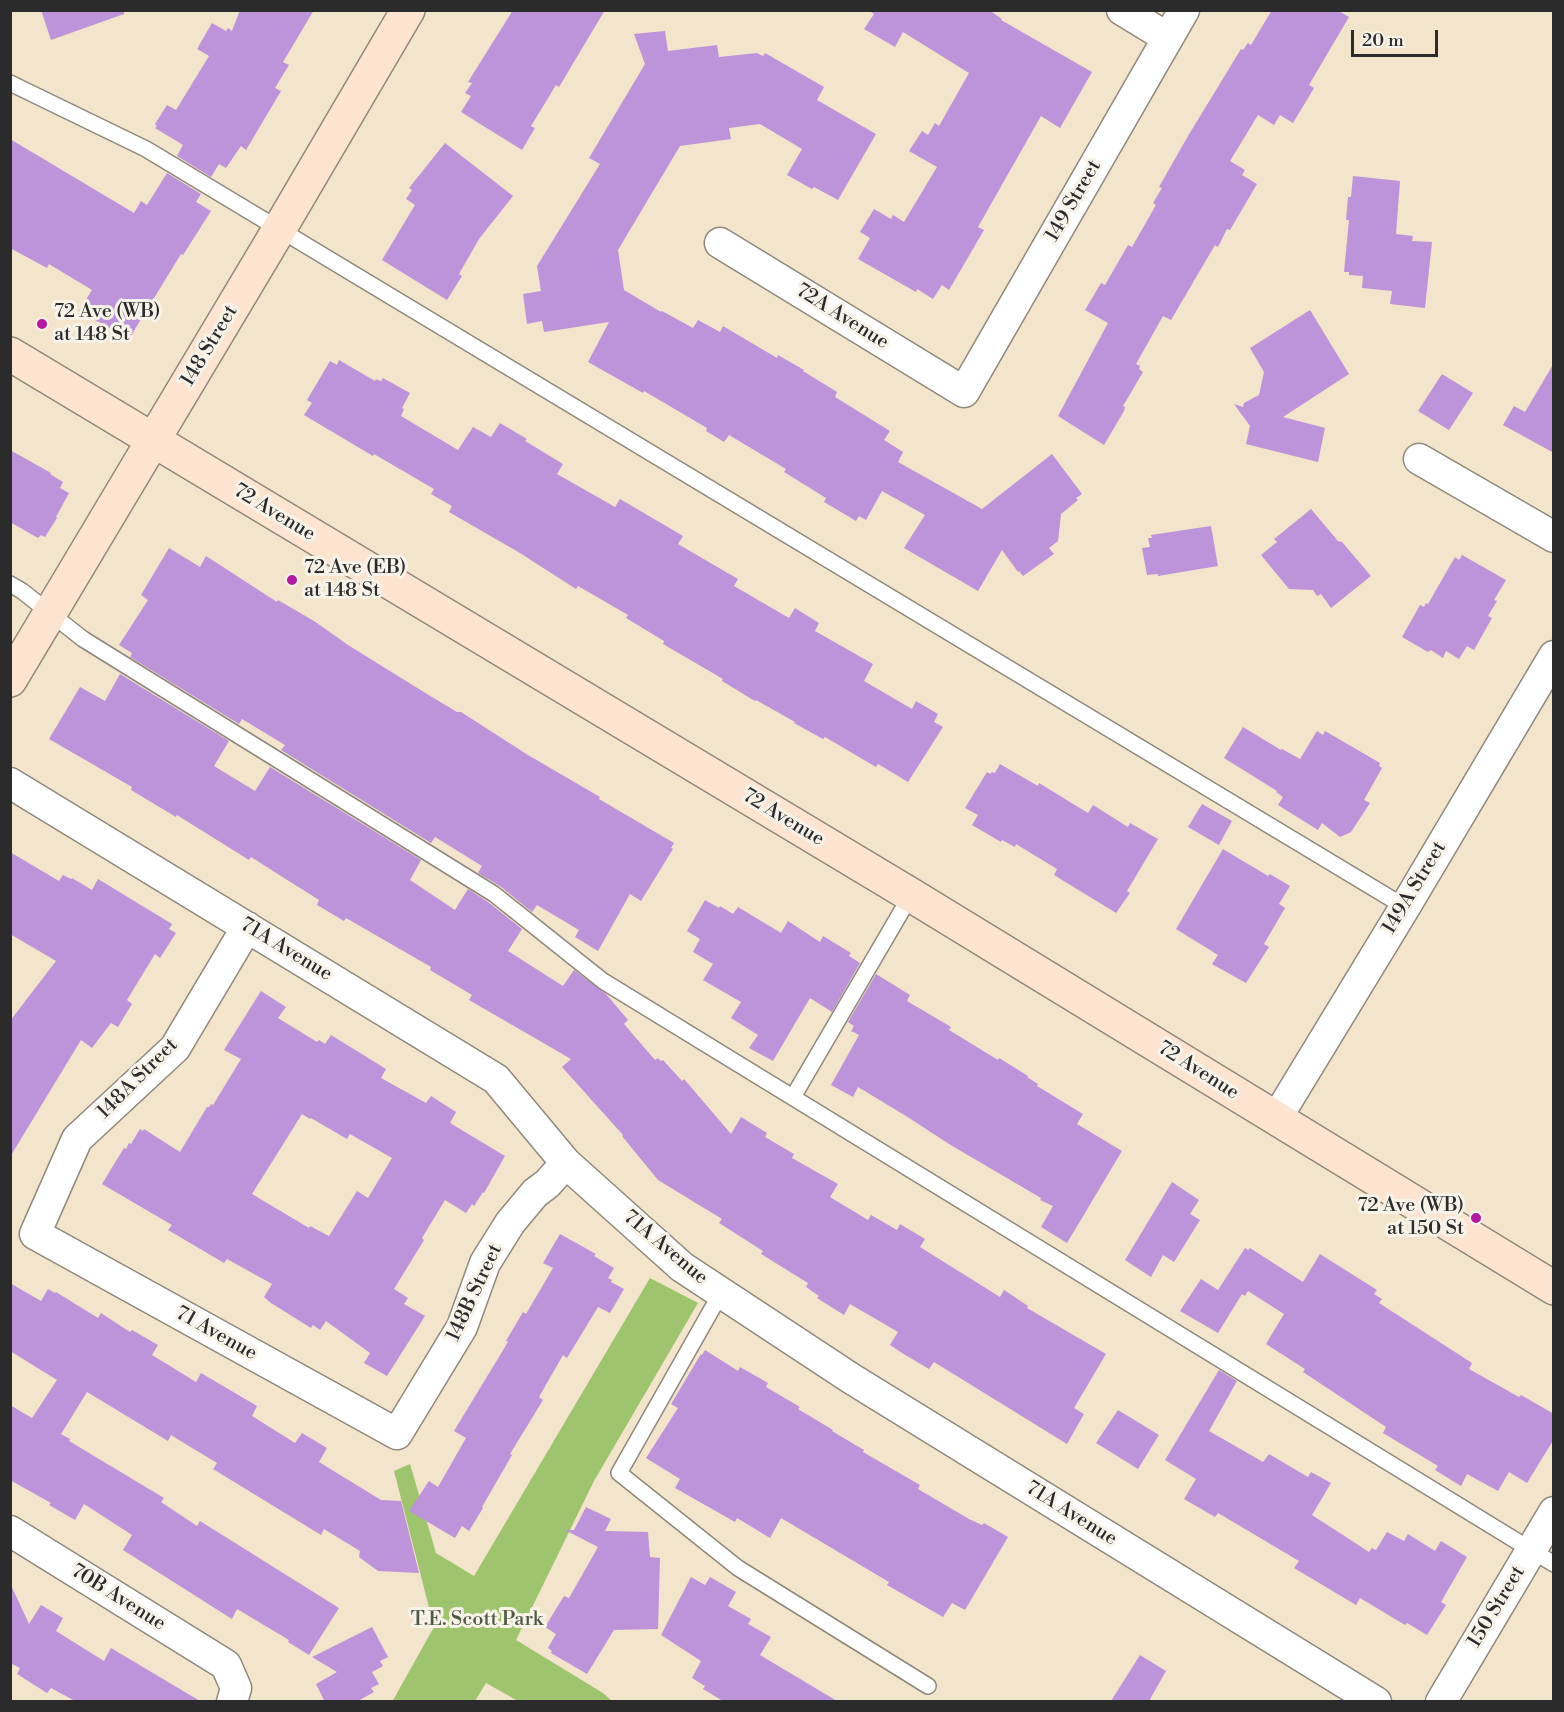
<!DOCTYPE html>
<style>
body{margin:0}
#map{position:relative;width:1564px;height:1712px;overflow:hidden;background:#f3e4cc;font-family:"Libre Bodoni",serif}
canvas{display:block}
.frame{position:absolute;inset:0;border:12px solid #2b2b2b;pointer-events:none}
.scale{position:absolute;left:1351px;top:30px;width:87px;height:27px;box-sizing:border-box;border:3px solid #2b2b2b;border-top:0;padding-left:8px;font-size:18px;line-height:21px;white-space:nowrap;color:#2b2b2b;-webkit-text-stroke:4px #f7f3e8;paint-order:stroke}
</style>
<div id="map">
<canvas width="1564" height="1712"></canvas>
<div class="frame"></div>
<div class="scale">20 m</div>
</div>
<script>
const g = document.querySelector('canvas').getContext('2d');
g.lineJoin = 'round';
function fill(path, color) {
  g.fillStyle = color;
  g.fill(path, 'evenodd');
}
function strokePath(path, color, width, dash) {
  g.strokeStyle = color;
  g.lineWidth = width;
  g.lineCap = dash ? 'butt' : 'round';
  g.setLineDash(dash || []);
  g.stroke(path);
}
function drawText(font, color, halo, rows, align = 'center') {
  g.font = font + ' "Libre Bodoni",serif';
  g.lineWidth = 6;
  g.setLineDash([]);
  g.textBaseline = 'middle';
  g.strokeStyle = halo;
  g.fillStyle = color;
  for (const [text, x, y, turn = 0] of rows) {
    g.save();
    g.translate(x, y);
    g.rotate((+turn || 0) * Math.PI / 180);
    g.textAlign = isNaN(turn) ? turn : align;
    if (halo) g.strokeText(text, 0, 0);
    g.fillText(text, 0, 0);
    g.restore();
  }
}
fill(new Path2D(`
 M650,1278l48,25 -104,178 -78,159 87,53 9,8h-94l-32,-18 -11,18 -83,1 42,-75 -40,-156 16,-7 26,89 38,23z`), '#9fc46e');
fill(new Path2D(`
 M41,10h83v4l-73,26z
 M240,10h74l-31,52 6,3 -14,23 6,3 -35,59 -5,-4 -15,22 -7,-4 -8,13 -34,-21 6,-11 -28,-17 2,-2 -2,-2 12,-19 9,5 33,-54 -12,-7 15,-26 14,8 2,-3 4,3z
 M513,10h92l-46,77 -3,-2 -25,41 4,2 -13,22 -61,-38 10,-16 -6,-3 7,-10 -4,-1z
 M868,10h121l13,9 -1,1 91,52 -32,56 -19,-12 -63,111 6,3 -35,60 -7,-5 -9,14 -16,-10 -1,3 -58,-33 12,-21 -10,-6 14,-23 17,10 2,-4 11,7 33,-55 -28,-16 13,-20 6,4 7,-12 4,3 30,-53 -66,-41 -8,15 -31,-18 10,-15z
 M1272,10h65l12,7 -40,68 5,3 -21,35 -13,-8 -6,10 -16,-10 -28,46 15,9 -3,5 15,9 -27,46 -3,-1 -9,18 -3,-2 -44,75 -8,-4 -27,48 4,2 -1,3 4,3 -20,34 2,1 -1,4 -20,34 -46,-29 50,-93 -23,-13 16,-27 4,2 23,-40 4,2 24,-42 -3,-2 9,-15 -3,-1 29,-51 53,-87 2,1 5,-7 3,2z
 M665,31l3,20 49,-6 2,12 38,-4 6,3 2,-3 59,34 -7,13 59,34 -38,66 -24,-13 -2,2 -25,-14 15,-26 -42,-25 -31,4 2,11 -51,7 -62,104 6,40 37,22 1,-1 31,17 5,-8 22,12 3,-6 54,32 1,-3 26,15 -1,1 34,21 -2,5 55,34 -6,9 19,12 -5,10 84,47 70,-55 30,40 -6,4 2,2 -17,14 -3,27 -9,7 5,6 -31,22 -4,-5 -1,1 -16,-22 -24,41 -74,-43 21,-33 -43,-24 -16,29 -7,-4 -3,5 -32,-19 2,-4 -42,-26 2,-3 -57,-34 -5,7 -18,-11 1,-3 -63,-37 -1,2 -55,-31 21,-40 -65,10 -2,-11 -15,3 -4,-30 18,-3 -4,-25 63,-102 -11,-6 56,-94 -11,-30z
 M10,139l124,74 7,-12 6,4 20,-32 34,21 -5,8 15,9 -28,44 -2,-1 -52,85 -50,-28 13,-21 -43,-26 -2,4 -37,-20z
 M445,143l68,53 -34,43 -20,35 3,2 -15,24 -65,-40 33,-55 -9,-6 6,-9 -3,-2z
 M1353,176l47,5 -4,53 17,2 -1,5 20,1 -7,66 -35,-4 2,-13 -30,-3 1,-12 -14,-1v-3h-5l5,-52h-3l2,-23h3z
 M1310,310l39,64 -66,43 42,11 -7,34 -72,-18 4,-18 -16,-22 9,3 1,-4 15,-8 5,-23 -14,-24z
 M339,360l36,21 1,-2 5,2 2,-3 27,15 -8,15 2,1 -3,7 57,34 15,-23 18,10 9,-14 27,16 -2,2 38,23 -6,10 58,33 5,-8 63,37 -5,8 60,35 -4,7 55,32 6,-10 24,15 -4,8 58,33 -9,17 48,28 4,-8 22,13 -4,8 9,5 -35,55 -30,-18 -2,3 -51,-30 -2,2 -29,-16 1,-1 -39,-22 -1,1 -33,-20 1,-2 -60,-35 1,-3 -38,-23 2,-3 -50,-29 -2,3 -56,-36 -71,-41 3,-6 -21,-12 3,-5 -60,-35 -1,2 -69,-41 8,-12 -5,-3 23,-39 7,4z
 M1554,363v90l-51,-28 11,-19 11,6z
 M1442,374l31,19 -24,37 -31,-19z
 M10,450l41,23 -1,1 13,8 -3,6 9,5 -13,24 1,1 -12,19 -4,-2 -3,3 -28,-16z
 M1311,509l27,32 4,1 29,34 -40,32 -10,-14 -4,2 -4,-6 -24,-1 -28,-34 16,-13 -3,-3z
 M1211,526l7,40 -60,10v-2l-11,1 -5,-27 8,-1 -2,-9h4l-1,-3z
 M169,548l31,19 6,-11 71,46 1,-2 36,21 34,24 79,49 30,18h4l67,43 72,42 -1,2 75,44 -3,5 2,1 -32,52 -11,-7 -32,57 -23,-14 4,-7 -42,-25 -5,7 -32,-26 -22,-13 4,-7 -47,-29 -4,6 -150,-93 4,-5 -43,-26 -3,5 -109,-67 2,-4 -13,-8 29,-45 -7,-5z
 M1462,555l44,25 -12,20 3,1 -9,15 4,2 -18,32 -7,-4 -8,13 -13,-8 -3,7 -12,-8 -3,2 -26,-15 18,-32 4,2 2,-4 2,1 27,-47 4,3z
 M120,674l109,67 -15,25 41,25 15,-24 151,93 -11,20 45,30 13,-21 20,13 34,27 -14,22 55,35 11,-16 32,24 22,26 -4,4 31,36 3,-2 3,3 2,-1 19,21 2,-2 47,55 10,-17 26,16 -2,4 29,17 -2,4 46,26 -8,13 38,23 3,-5 26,15 3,-6 25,15 -5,8 80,50 4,-7 24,16 -1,2 79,46 -32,54 10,6 -17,30 -133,-82 -5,7 -27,-16 -12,-8 8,-13 -48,-28 -6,11 -27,-17 2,-2 -13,-9 2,-4 -47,-29 2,-3 -44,-28 3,-4 -64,-39 -36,-44 1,-1 -61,-68 9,-8 -102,-59 3,-5 -42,-25 1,-3 -85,-49 -2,3 -27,-16 2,-5 -68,-43 -2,3 -72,-45 -1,2 -45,-27 1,-3 -83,-48 31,-52 25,14z
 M1243,727l38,23 1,-1 18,10 17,-28 6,4 2,-4 55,32 -1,3 3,2 -18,32 6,3 -19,29 -11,5 -18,-14 -4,7 -40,-25 5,-8 -7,-5 1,-1 -53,-33z
 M1000,764l38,22 1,-3 49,30 5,-8 35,22 2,-4 28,16 -31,52 3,2 -14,20 -62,-38 3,-6 -41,-25 -1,3 -13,-7 -1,2 -29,-17 6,-10 -13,-7 22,-36 3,2 2,-2 3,1z
 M1202,804l30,17 -13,24 -31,-18z
 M1223,849l45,27 2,-2 20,12 -11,18 6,4 -21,36 5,3 -23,36 -34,-19 6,-9 -42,-26z
 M10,852l49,29 4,-6 8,4 1,-1 20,12 6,-11 74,45 -3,5 7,4 -16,25 -5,-4 -28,46 5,4 -14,23 -7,-4 -19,25 -11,-8 -71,117v-136l46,-60 -46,-27z
 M705,900l14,8 1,-2 13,8 5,-7 43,26 7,-12 32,21 3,-6 28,17 -2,3 11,7 -28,49 -22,-14 -37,63 -24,-13 9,-13 -27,-17 10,-16 -38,-22 10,-16 -20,-12 7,-13 -13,-8z
 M876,974l34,21 -3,6 44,26 -2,3 49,30 1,-2 29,18 -1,1 11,7 -1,2 46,28 -6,10 45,27 -55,92 -26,-16 12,-21 -13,-6 1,-2 -92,-54 -43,-28 -48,-29 -5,10 -22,-12 28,-50 -8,-4 3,-5 -6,-4z
 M261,991l25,16 -8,11 39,24 2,-2 6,4 6,-9 55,34 -5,9 45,25 5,-7 25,16 -6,11 55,33 -21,37 -1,-1 -9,14 -2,-2 -6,9 -21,-13 -23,38 2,2 -30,49 14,9 -4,6 21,12 -38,60 -23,-13 6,-10 -44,-32 -6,9 -7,-5 -2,3 -40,-25 -7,-6 8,-13 -45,-25 -3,4 -56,-33 4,-5 -70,-41 22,-36 2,1 3,-6 2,1 9,-15 3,2 1,-2 36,23 27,-45h2l2,-3 2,1 28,-46 -17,-9zM302,1114l8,5 1,-1 36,21 3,-5 42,24 -24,40 -11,-7 -28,45 -19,-10 -1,2 -57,-34z
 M1172,1182l27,18 -9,14 10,6 -26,42 -11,-7 -12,22 -26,-17z
 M560,1234l36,20 -2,2 20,12 -6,10 4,2 -1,2 13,7 -14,24 -12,-6 -31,51 -4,-3 -24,42 4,3 -33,54 2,1 -30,52 1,1 -14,23 -7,-5 -7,12 -46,-27 20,-30 9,6 28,-49 -12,-7 54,-89 -2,-1 17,-29 3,2 27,-46 -10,-5z
 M1245,1248l3,2 2,-2 53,34 17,-28 57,36 -3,4 8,5 -3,4 93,60 -3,6 50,28 2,-2 33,19v25l-27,44 -18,-11 -11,19 -31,-17 -6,12 -26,-16 3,-4 -55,-33 3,-6 -83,-55 2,-3 -39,-25 18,-30 -36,-23 -3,5 -3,-2 -24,39 -38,-22 21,-32 17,11z
 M10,1283l31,18 7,-12 7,4 1,-1 42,26 3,-5 29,19 2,-2 26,15 -6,10 44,27 5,-9 56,33 -5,10 43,27 7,-10 25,15 -8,14 62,38 20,1 18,72 -41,-2 -19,-14 1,-6 -36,-22 -3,6 -108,-66 4,-6 -20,-12 -26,-16 -3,6 -81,-49 -26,42 9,5 -1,2 95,57 -3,4 36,24 3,-5 139,87 -30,47 -21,-13 1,-2 -52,-31 -5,10 -109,-69 9,-15 -48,-31 -9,16 -26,-15 2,-2 -41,-23v-75l22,13 25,-38 -47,-29z
 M705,1350l33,21 2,-4 28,16 -2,4 34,20 -2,2 35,21 -1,1 32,19 -1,2 57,33 -2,4 51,30 13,6 2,-2 24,14 -43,73 -13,-7 -9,14 -56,-32 2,-3 -108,-64 -11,20 -33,-20 -2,4 -60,-34 5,-9 -34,-21 32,-50 -7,-4 30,-50 1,1z
 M1219,1370l18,11 -28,50 54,31 6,-8 39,23 3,-5 20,11 -19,32 57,37 3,-4 4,2 11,-18 17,9 4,-7 27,17 6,-10 26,16 -26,45 5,3 -19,30 -20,-12 -2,2 -45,-27 -4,7 -62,-37 5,-7 -81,-48 -3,4 -31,-18 12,-20 -31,-19z
 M1118,1410l41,25 -21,34 -42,-26z
 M586,1507l25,12 -6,12 43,1 2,25 10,1 -2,71 -44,1 -27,44 -36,-21 1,-2 -4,-3 8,-14 -11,-7 19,-31 5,2 29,-51 -33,-17h9z
 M691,1577l14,8 5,-8 26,15 -8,14 23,13 -3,5 23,13 -11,18 77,46h-114l-20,-12 2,-3 -13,-8 9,-17 -40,-26z
 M10,1583l19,41 12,-19 22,13 -7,13 48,30 7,-13 89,53h-125l-24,-13 -4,5 -30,-19 3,-6 -10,-5z
 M372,1627l16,30 -8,4 3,5 -11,6 7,12 -8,4 3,4 -16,9 -34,-1 -8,-16 21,-12 -25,-15z
 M1140,1655l26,16 -17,30h-38z`), '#bd93d9');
const lane = new Path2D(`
 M10,83l136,66 1259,758
 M10,584l12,7 61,48 411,255 109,87 951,583
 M793,1097l118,-202
 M721,1293l-102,180 119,95 190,118`);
const street = new Path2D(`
 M1122,10l46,28
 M720,243l244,149 220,-382
 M1419,459l135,78
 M10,783l486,296 70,84 116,104 170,112 524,323
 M247,927l-72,121 -98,91 -42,95 362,200 65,-107 23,-64 25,-40 25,-30 12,-9 19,-21
 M1276,1119l129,-212 149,-251
 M10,1531l216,134 10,23 -4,14
 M1441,1702l113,-190`);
const secondary = new Path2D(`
 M10,354l901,541 643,393
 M10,680l270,-452 128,-218`);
strokePath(lane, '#8f887c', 18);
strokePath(street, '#8f887c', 33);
strokePath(secondary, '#8f887c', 36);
strokePath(lane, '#fff', 15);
strokePath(street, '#fff', 30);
strokePath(secondary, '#fde4d1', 33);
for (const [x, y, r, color] of [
 [42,324,6,"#b5179e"],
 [292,580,6,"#b5179e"],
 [1476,1218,6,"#b5179e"]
]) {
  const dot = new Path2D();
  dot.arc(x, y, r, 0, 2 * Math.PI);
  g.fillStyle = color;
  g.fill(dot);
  strokePath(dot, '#f7f3e8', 2);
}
drawText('20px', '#2b2b2b', '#f7f3e8', [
 ["149 Street",1074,201,-60],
 ["72A Avenue",842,317,32],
 ["148 Street",210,346,-59],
 ["72 Avenue",274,513,31],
 ["72 Avenue",783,818,31],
 ["149A Street",1415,888,-59],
 ["71A Avenue",286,950,31],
 ["72 Avenue",1198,1071,32],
 ["148A Street",138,1079,-45],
 ["71A Avenue",665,1248,40],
 ["148B Street",475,1293,-65],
 ["71 Avenue",216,1334,29],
 ["71A Avenue",1071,1514,32],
 ["70B Avenue",118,1598,32],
 ["150 Street",1497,1607,-59]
]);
drawText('20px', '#2b2b2b', '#f7f3e8', [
 ["72 Ave (WB)",54,312],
 ["at 148 St",54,335],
 ["72 Ave (EB)",304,568],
 ["at 148 St",304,591],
 ["72 Ave (WB)",1464,1206,"right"],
 ["at 150 St",1464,1229,"right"]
], 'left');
drawText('20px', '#4e593f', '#f7f3e8', [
 ["T.E. Scott Park",477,1620]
]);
</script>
